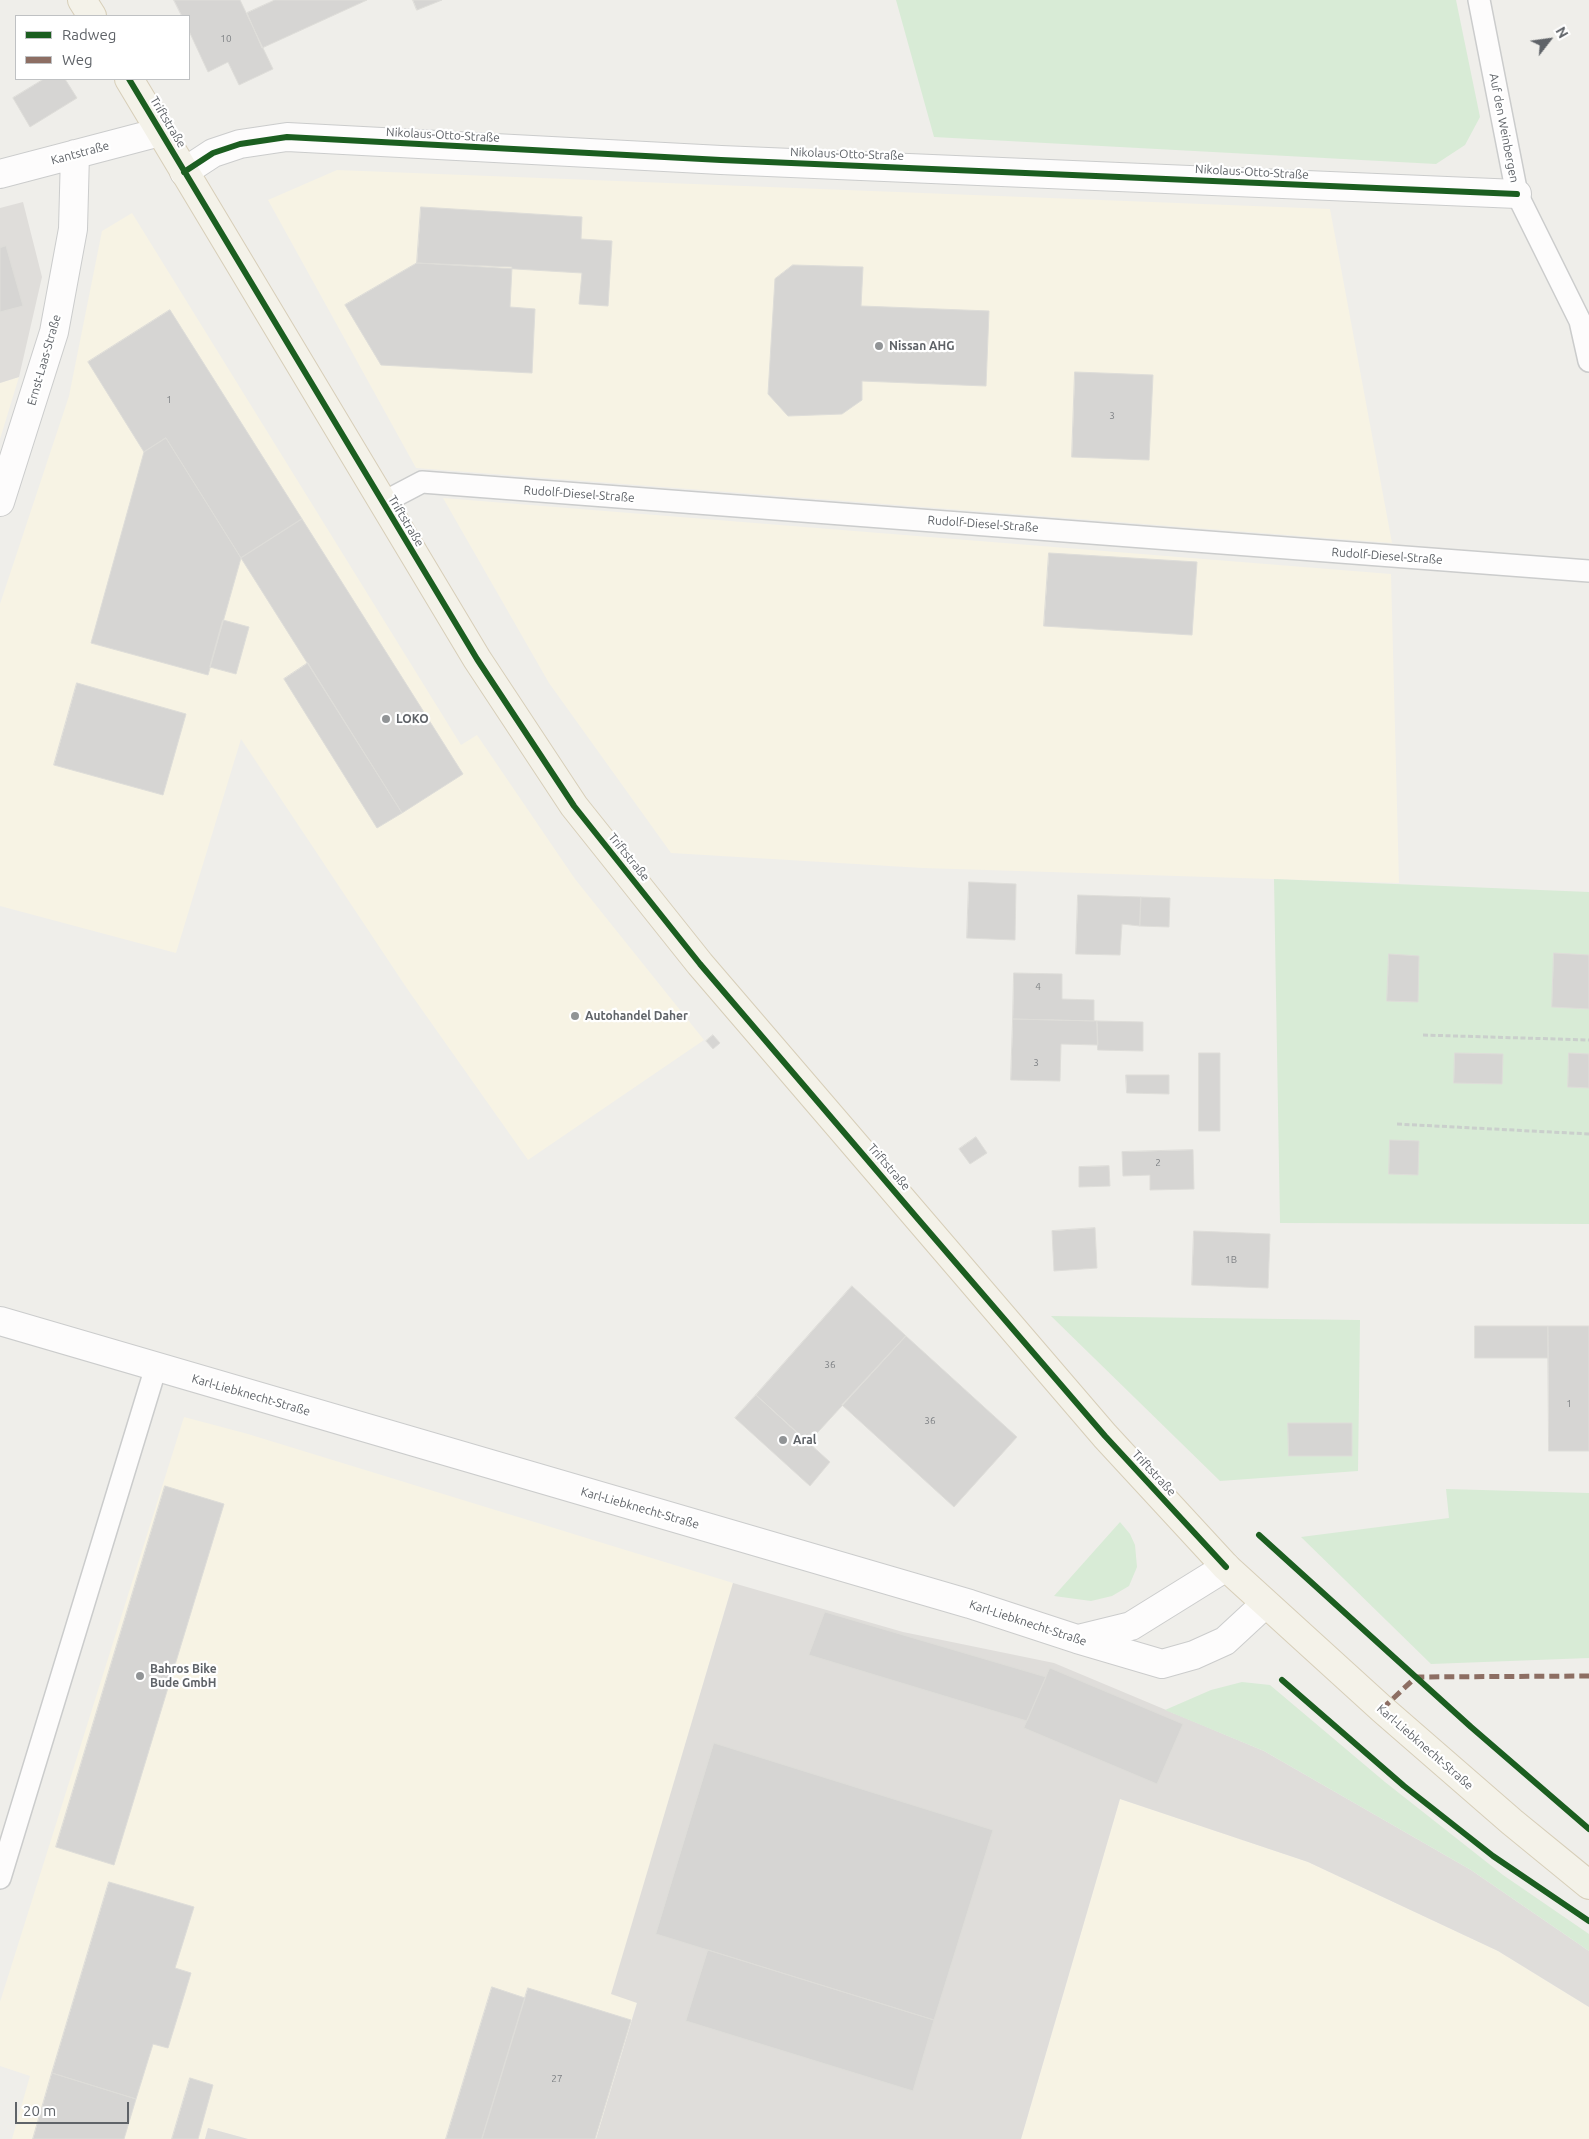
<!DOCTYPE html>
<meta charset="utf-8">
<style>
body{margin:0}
#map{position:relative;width:1589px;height:2139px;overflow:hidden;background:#efeeea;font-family:Ubuntu,sans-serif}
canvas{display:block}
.legend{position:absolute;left:15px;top:15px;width:175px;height:65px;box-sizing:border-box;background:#fff;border:1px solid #bfc1c3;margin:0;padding:6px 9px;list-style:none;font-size:15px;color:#5f6368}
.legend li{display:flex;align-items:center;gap:10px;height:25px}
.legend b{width:25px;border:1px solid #bfc1c3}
.north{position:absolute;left:1524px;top:15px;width:50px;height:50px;-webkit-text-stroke:4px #fff;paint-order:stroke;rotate:60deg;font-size:14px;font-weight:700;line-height:20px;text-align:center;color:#5f6368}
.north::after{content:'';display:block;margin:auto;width:18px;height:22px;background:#5f6368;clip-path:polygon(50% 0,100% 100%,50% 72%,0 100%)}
.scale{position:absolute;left:15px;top:2102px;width:114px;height:22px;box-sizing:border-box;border:2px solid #5f6368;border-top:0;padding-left:6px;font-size:15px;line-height:18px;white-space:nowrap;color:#5f6368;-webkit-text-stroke:4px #fff;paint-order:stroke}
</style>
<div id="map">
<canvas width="1589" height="2139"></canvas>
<ul class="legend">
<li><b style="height:6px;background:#1b5e20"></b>Radweg</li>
<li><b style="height:6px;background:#8d6e63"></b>Weg</li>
</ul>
<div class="north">N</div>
<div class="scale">20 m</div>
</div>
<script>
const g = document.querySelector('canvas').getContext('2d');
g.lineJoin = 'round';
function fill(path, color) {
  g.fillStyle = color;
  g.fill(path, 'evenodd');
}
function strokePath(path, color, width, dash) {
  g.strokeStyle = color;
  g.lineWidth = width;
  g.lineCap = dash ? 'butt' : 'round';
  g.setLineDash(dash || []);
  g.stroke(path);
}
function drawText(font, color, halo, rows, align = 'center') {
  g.font = font + ' Ubuntu,sans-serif';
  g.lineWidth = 4.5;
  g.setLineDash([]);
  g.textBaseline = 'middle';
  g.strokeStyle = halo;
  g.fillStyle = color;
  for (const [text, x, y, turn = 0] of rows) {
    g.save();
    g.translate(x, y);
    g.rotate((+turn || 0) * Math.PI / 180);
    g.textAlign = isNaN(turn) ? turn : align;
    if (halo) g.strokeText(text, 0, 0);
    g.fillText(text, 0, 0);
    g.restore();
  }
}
fill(new Path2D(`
 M337,170l993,39 62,334 -976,-75 -148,-268z
 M132,213l329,532 16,-10 98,144 129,161 -176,120 -120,-170 -167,-251 -65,214 -176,-47v-302l69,-208 33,-165z
 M19,377l-19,62v-56z
 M443,498l948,76 8,309 -476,-15 -252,-15 -122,-170z
 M184,1417l64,17 485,149 -121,410 25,9 -41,137h-348l-40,-11 -3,11h-193l18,-63 -30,-10v-64z
 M1120,1799l188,63 190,89 91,56v132h-568z`), '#f7f3e4');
fill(new Path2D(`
 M23,202l19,75 -23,100 -19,6v-175z
 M733,1583l170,49 151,31 210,88 207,119 118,81v56l-91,-56 -190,-89 -188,-63 -99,340h-425l41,-136 -26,-9z
 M208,2128l40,11h-43z`), '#dfddda');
fill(new Path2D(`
 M896,0h560l24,117 -15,28 -29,19 -502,-27z
 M1274,879l315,13v332l-309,-1z
 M1051,1316l309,4 -2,151 -138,10z
 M1446,1489l143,4v165l-158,6 -130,-127 148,-19z
 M1120,1522l10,12 5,11 2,22 -8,19 -17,10 -21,5 -37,-5z
 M1242,1682l28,3 115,97 118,93 86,59v17l-118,-81 -207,-119 -99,-41 46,-20z`), '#d8ebd6');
const building = new Path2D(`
 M174,0h66l33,69 -34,16 -11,-23 -20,10 -19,-41v-15h-7z
 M275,0h92l-105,48 -15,-35z
 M413,0h29l-25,10z
 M44,79h21l12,19 -47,29 -17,-29z
 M421,207l161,10 -1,22 31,2 -4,65 -29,-2 3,-31 -165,-10z
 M6,246l17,60 -23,6v-64z
 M417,263l95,4 -2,40 25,2 -3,64 -151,-8 -36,-60z
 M793,265l70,2 -2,39 128,5 -3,75 -124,-5v19l-20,14 -54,2 -20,-22 7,-115z
 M170,310l132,209 -61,39 -75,-120 -22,14 -56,-90z
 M1075,372l78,3 -4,85 -77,-3z
 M166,438l75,120 -33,117 -117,-32 53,-191z
 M302,519l161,255 -61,39 -161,-255z
 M1049,553l148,9 -5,73 -148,-9z
 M223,620l26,7 -13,47 -26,-7z
 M308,663l94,150 -25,15 -93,-149z
 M77,683l109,31 -23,81 -109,-30z
 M969,882l47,2 -1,56 -48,-2z
 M1078,895l63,2 -1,29 -18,-2 -2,31 -44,-1z
 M1141,897l29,1 -1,29 -29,-1z
 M1554,953l35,2v54l-37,-2z
 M1389,954l30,2 -1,46 -31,-1z
 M1014,973l48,1v25l32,1v21l-81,-2z
 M1013,1019l84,2 1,24 -37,-1 -1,37 -49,-1z
 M1097,1021l46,1v29l-45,-1z
 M713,1035l7,8 -7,6 -7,-8z
 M1199,1053h21v78h-21z
 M1455,1053l48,1 -1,30 -48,-1z
 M1569,1053l20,1v34l-21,-1z
 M1126,1075h43v19l-42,-1z
 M976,1137l11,16 -17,11 -11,-15z
 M1390,1140l29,1 -1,34 -29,-1z
 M1193,1150l1,39 -44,1v-15l-27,1 -1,-24z
 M1109,1166l1,20 -31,1v-20z
 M1095,1228l2,40 -43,3 -2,-40z
 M1194,1231l76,3 -2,54 -76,-3z
 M852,1286l54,50 -98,107 -52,-48z
 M1475,1326h73v32h-73z
 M1548,1326h41v125h-40z
 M906,1336l111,101 -63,70 -112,-102z
 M756,1395l74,67 -20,24 -75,-68z
 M1288,1423h64v33h-63z
 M165,1486l59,18 -110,361 -58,-18z
 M825,1612l221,65 -19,44 -218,-66z
 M1050,1668l133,56 -26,60 -133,-56z
 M714,1743l279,87 -59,190 -278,-86z
 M109,1882l85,25 -19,61 16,5 -23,75 -15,-4 -17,55 -84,-26z
 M708,1950l226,70 -21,71 -227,-70z
 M492,1987l33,11 -43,141h-36z
 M528,1988l103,32 -36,119h-113z
 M52,2073l84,26 -12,40h-91z
 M190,2078l23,7 -15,54h-26z`);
fill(building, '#d6d5d3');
strokePath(building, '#deddd9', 1);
const lane = new Path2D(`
 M1479,0l38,194 63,127 9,40
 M382,503l40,-21 1167,89
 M0,1878l156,-511`);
const street = new Path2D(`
 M184,172l29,-19 27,-9 47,-7 434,23 796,34
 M0,174l160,-42
 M0,502l54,-170 19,-103 2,-75
 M0,1321l970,283 107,35 85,25 32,-9 31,-14 40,-37
 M1078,1639l53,-13 95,-59`);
const primary = new Path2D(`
 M82,0l10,16
 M129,79l348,580 97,147 126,158 405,472 121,131 156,142 130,113 77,63`);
strokePath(lane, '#cbcccc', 24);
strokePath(street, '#cbcccc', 30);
strokePath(primary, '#d7ceb8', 30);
strokePath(new Path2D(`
 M1423,1035l166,5
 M1397,1124l192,10`), '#cacfcc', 3, [5, 2.5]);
strokePath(lane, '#fdfcfc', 21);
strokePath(street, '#fdfcfc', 28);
strokePath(primary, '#f4f2e9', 28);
strokePath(new Path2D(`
 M1382,1709l34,-32 173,-1`), '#8d6e63', 5, [10, 5]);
strokePath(new Path2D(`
 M129,79l348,580 97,147 126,158 218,255 187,217 121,131
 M184,172l29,-19 27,-9 47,-7 434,23 796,34
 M1259,1535l212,192 118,102
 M1282,1680l122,106 89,70 96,65`), '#1b5e20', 6);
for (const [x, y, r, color] of [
 [879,346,5,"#919496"],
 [386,719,5,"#919496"],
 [575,1016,5,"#919496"],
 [783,1440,5,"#919496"],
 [140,1676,5,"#919496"]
]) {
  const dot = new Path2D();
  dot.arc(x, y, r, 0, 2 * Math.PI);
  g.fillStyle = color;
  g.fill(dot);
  strokePath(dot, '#fff', 2);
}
drawText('10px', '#7e8184', null, [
 ["10",226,39],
 ["1",169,400],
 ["3",1112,416],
 ["4",1038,987],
 ["3",1036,1063],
 ["2",1158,1163],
 ["1B",1231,1260],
 ["36",830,1365],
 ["1",1569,1404],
 ["36",930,1421],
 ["27",557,2079]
]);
drawText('12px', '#5f6368', '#fff', [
 ["Triftstraße",168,122,59],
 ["Auf den Weinbergen",1504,128,79],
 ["Nikolaus-Otto-Straße",443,135,3],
 ["Kantstraße",80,153,-15],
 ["Nikolaus-Otto-Straße",847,154,2],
 ["Nikolaus-Otto-Straße",1252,172,3],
 ["Ernst-Laas-Straße",44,360,-74],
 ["Rudolf-Diesel-Straße",579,494,4],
 ["Triftstraße",406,521,59],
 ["Rudolf-Diesel-Straße",983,524,4],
 ["Rudolf-Diesel-Straße",1387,556,4],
 ["Triftstraße",629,857,51],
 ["Triftstraße",889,1167,49],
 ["Karl-Liebknecht-Straße",251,1395,16],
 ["Triftstraße",1154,1473,47],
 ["Karl-Liebknecht-Straße",640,1508,16],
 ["Karl-Liebknecht-Straße",1028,1623,18],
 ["Karl-Liebknecht-Straße",1425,1747,41]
]);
drawText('bold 12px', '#5f6368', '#fff', [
 ["Nissan AHG",889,346],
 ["LOKO",396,719],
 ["Autohandel Daher",585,1016],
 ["Aral",793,1440],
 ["Bahros Bike",150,1669],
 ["Bude GmbH",150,1683]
], 'left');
</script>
